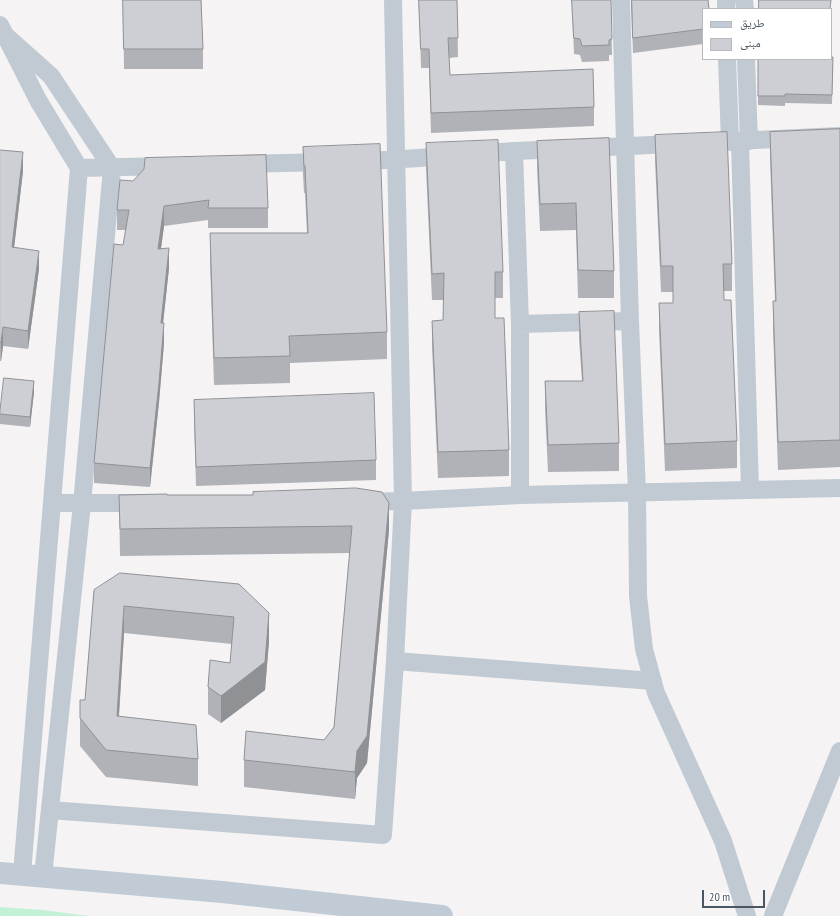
<!DOCTYPE html>
<meta charset="utf-8">
<style>
body{margin:0}
#map{position:relative;width:840px;height:916px;overflow:hidden;background:#f5f3f3;font-family:"PT Sans Narrow","Noto Naskh Arabic",sans-serif}
canvas{display:block}
.legend{position:absolute;left:702px;top:8px;width:130px;height:52px;box-sizing:border-box;background:#fff;border:1px solid #b7bbc0;margin:0;padding:5px 7px;list-style:none;font-size:12px;color:#4a5661}
.legend li{display:flex;align-items:center;gap:8px;height:20px}
.legend b{width:20px;border:1px solid #b7bbc0}
.scale{position:absolute;left:702px;top:890px;width:63px;height:18px;box-sizing:border-box;border:2px solid #4a5661;border-top:0;padding-left:5px;font-size:12px;line-height:14px;white-space:nowrap;color:#4a5661;-webkit-text-stroke:3px #fff;paint-order:stroke}
</style>
<div id="map">
<canvas width="840" height="916"></canvas>
<ul class="legend">
<li><b style="height:5px;background:#c1cbd6"></b>طريق</li>
<li><b style="height:11px;background:#cdcfd5"></b>مبنى</li>
</ul>
<div class="scale">20 m</div>
</div>
<script>
const g = document.querySelector('canvas').getContext('2d');
g.lineJoin = 'round';
function fill(path, color) {
  g.fillStyle = color;
  g.fill(path, 'evenodd');
}
function strokePath(path, color, width, dash) {
  g.strokeStyle = color;
  g.lineWidth = width;
  g.lineCap = dash ? 'butt' : 'round';
  g.setLineDash(dash || []);
  g.stroke(path);
}
fill(new Path2D(`
 M0,907l43,3 46,6h-89z`), '#c3f1d5');
strokePath(new Path2D(`
 M621,0l9,321 7,171 1,104 6,53 12,44 67,148 24,75
 M726,0v9
 M744,0l1,9
 M0,25l38,75 41,68 -57,706
 M6,36l45,40 61,92 -30,336 -39,372
 M727,59l3,83
 M746,59l3,82
 M740,142l10,348
 M514,151l6,173v171
 M356,161c54,-1 107,-7 160,-10 108,-5 216,-9 324,-15
 M242,164l85,-2
 M79,168l90,-2
 M520,324l110,-3
 M363,502l40,-1 117,-6 320,-7
 M52,503h92
 M395,661l258,20
 M50,810l333,25 12,-174 8,-160 -10,-501
 M773,916l67,-165`), '#c1cad2', 18);
strokePath(new Path2D(`
 M0,873l222,19 220,24`), '#c1cbd6', 22);
fill(new Path2D(`
 M123,0h78l2,49v20h-79z
 M419,0h38l1,57 -9,1 1,17 144,32v19l-163,7 -2,-65h-8z
 M572,0h39l1,55h-3v6l-27,1 -2,-7 -6,-1z
 M631,0h77l-5,9v35l-70,9z
 M833,57l-1,47 -47,-1v3l-27,-1v-46z
 M840,129v338l-62,3 -5,-141v-28h2l-5,-142v-27z
 M655,135l77,129v27h-9l1,9 13,141v27l-72,3 -6,-141v-27h14v-11h-12l-6,-131z
 M609,138l5,133v27h-36l-2,-68 -36,1 -3,-63v-27z
 M426,143l77,129v26h-8v20l14,132v26l-71,2 -6,-131v-26l11,-1 1,-20h-12l-6,-131z
 M303,147l84,185v27l-97,4v20l-76,2 -4,-124v-28h97l-2,-40h-1l-1,-19z
 M0,150l23,21 -9,76 25,22 -11,80 -25,-3 -2,15h-1z
 M120,180l148,28v20h-60v-8l-44,6 -3,23 8,19 -6,55 1,20 -5,59 -9,85 -56,-4v-20l29,-218 3,-15h-9v-20z
 M579,312l40,131v28l-71,1 -3,-63v-28h37l-3,-42z
 M34,392l-4,35 -30,-3v-13z
 M194,400l182,60v20l-180,6 -2,-67z
 M119,495h48l222,35 -22,233 -10,15 -2,21 -111,-12v-27l80,-20 10,-13 16,-174 -230,3z
 M239,584l30,57 -4,49 -44,33 -13,-9v-27l22,-24 2,-19 -108,-11 -5,84 79,42v27l-92,-9 -26,-31v-28l5,-18 9,-110z`), '#b0b2b7');
fill(new Path2D(`
 M23,152v19l-11,95v-19z
 M164,206v20l-6,43v-20z
 M169,248v20l-8,74v-19z
 M39,251v18l-11,80v-18z
 M164,323v20l-5,59 -9,85v-19z
 M3,327v19l-2,15v-19z
 M34,381v11l-4,35v-10z
 M389,503v27l-22,233 -10,15 -2,21v-27l2,-21z
 M124,606v27l-7,111v-28z
 M269,613v28l-4,49 -44,33v-27z`), '#909195');
const building = new Path2D(`
 M123,0h78l2,49h-79z
 M419,0h38l1,38h-10l2,37 143,-6 1,38 -163,6 -2,-64h-8z
 M572,0h39l1,39 -3,1v5l-27,1 -2,-7 -6,-1z
 M632,0h76l1,9h-6v20l-70,9z
 M759,0h72l-1,9h-71z
 M831,57h2l-1,38 -47,-1v2h-27v-37h73z
 M840,129v311l-62,2 -5,-141h3l-6,-169z
 M727,132l5,132h-9l1,36h7l6,141 -72,3 -6,-141h14v-37h-12l-6,-131z
 M609,138l5,133 -36,-1 -2,-67 -36,1 -3,-63z
 M498,140l5,132h-8v46h9l5,132 -71,2 -6,-131 11,-1 1,-47 -12,1 -6,-131z
 M380,144l7,188 -98,4 1,20 -76,2 -4,-125h98l-3,-67h-1l-1,-19z
 M0,150l23,2 -11,95 27,4 -11,80 -25,-4 -2,15h-1z
 M266,155l2,53h-60l1,-8 -45,6 -6,43 11,-1 -8,75h3l-5,60 -9,85 -56,-5 20,-219 9,1 6,-35h-12l3,-30 13,1 11,-12 1,-11z
 M614,311l5,132 -71,2 -3,-64h38l-4,-69z
 M4,378l30,3 -4,36 -30,-3z
 M374,393l2,67 -180,7 -2,-67z
 M356,488l26,4 7,11 -22,233 -10,15 -2,21 -111,-12 2,-29 78,9 10,-13 18,-201 -232,3 -1,-34 48,-1v1h86v-3z
 M120,573l119,11 30,29 -4,49 -44,34 -13,-9 2,-27 20,3 4,-46 -110,-11 -7,110 79,9 2,34 -92,-9 -26,-32v-18h5l9,-110z`);
fill(building, '#cdcfd5');
strokePath(building, '#909195', 1);
</script>
